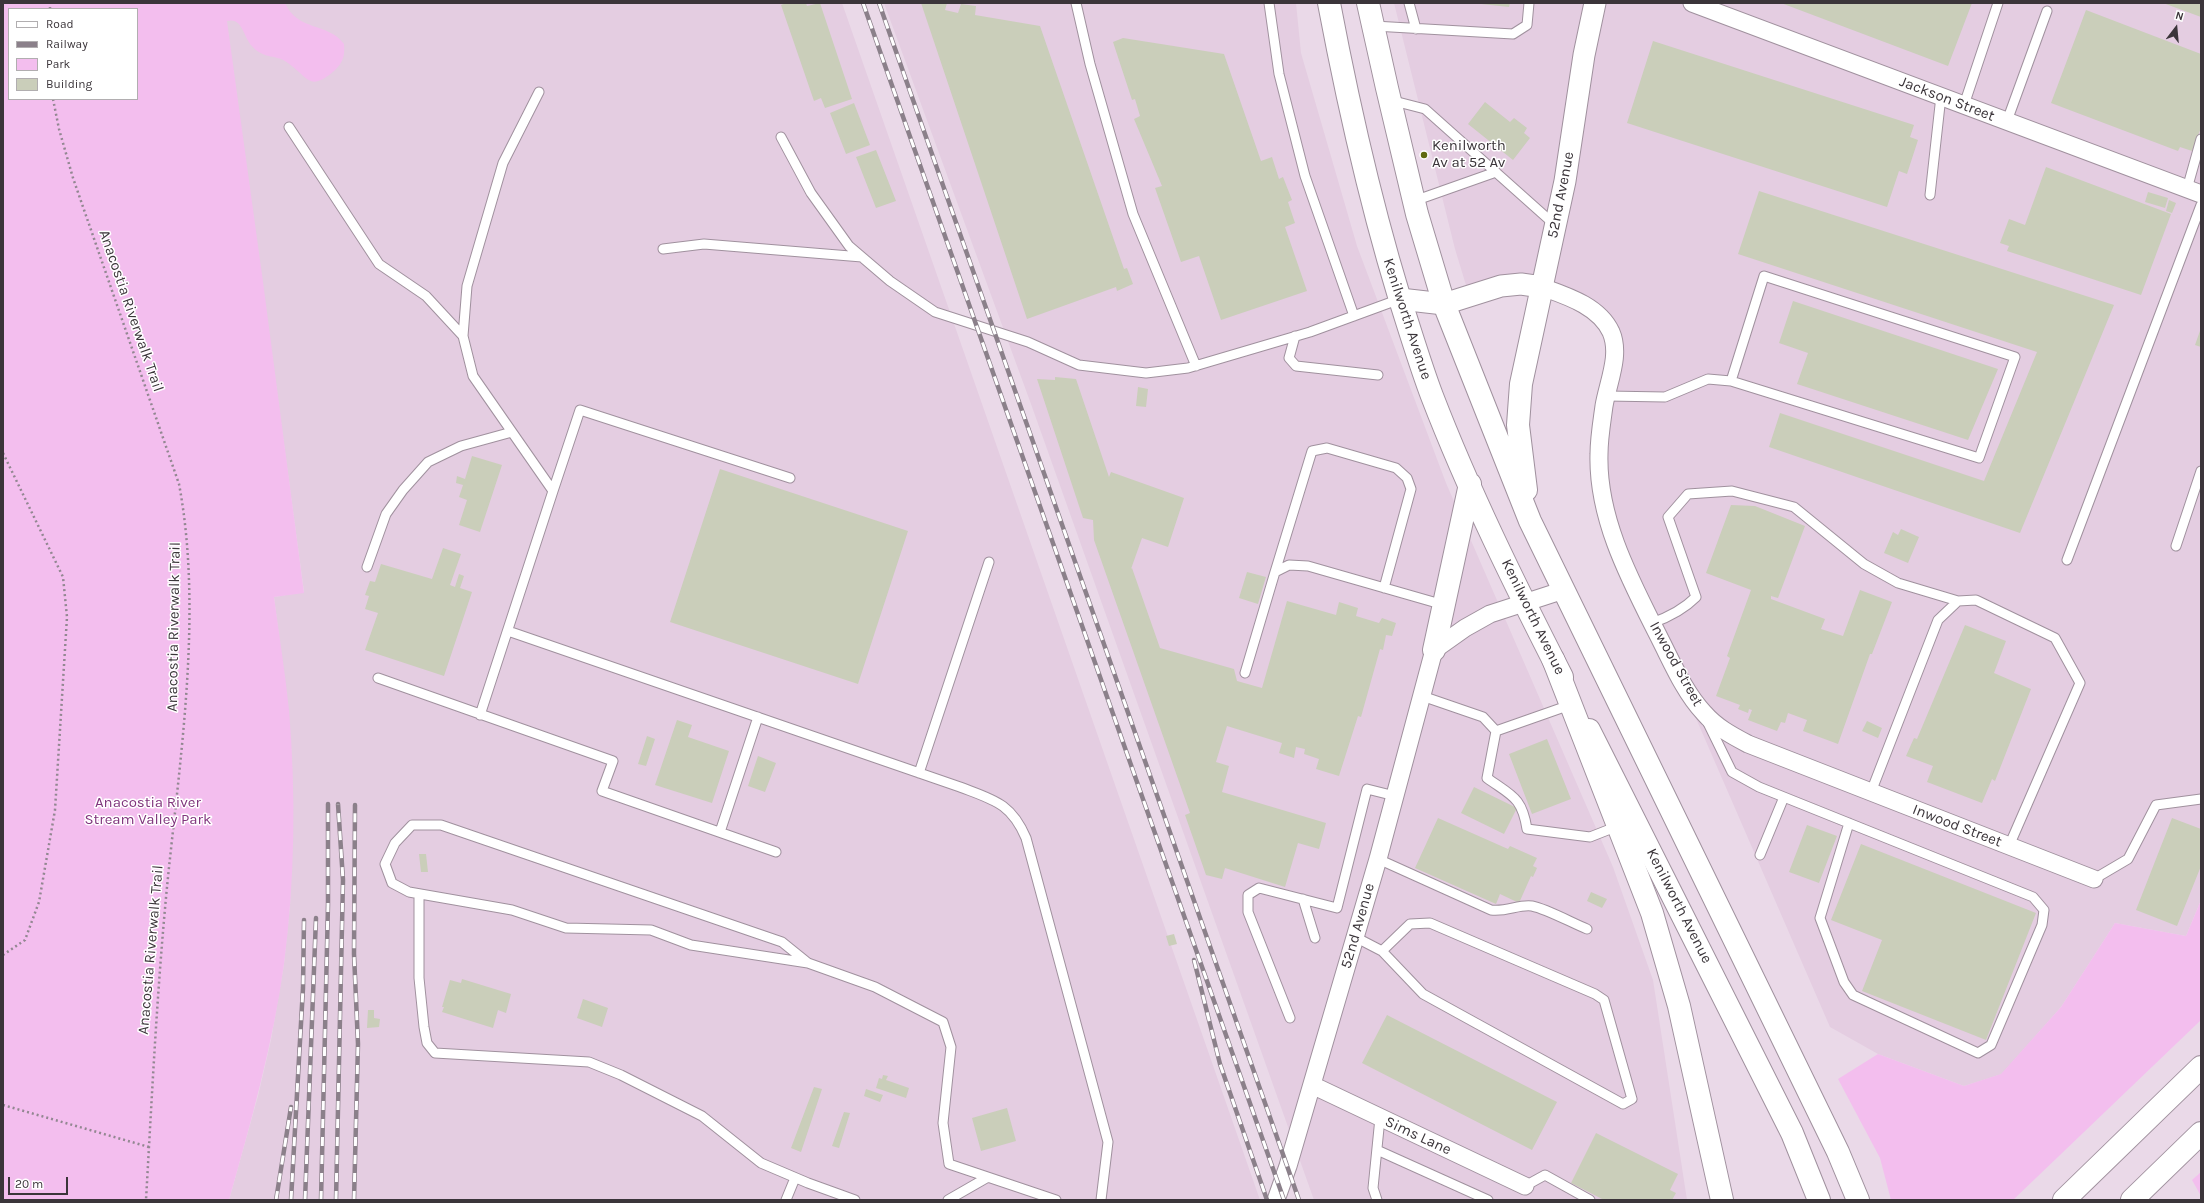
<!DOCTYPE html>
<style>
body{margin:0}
#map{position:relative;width:2204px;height:1203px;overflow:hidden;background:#ead9e8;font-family:Karla,sans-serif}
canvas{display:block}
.frame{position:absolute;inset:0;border:4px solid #3b353a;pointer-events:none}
.legend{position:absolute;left:8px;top:8px;width:130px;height:92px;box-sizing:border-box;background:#fff;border:1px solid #b1aeb0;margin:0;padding:5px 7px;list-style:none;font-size:12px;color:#3b353a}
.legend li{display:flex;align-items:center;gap:8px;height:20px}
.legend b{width:20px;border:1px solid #b1aeb0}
.north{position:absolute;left:2156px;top:8px;width:40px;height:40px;-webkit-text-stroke:3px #fff;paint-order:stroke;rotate:16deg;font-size:11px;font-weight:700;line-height:16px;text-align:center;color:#3b353a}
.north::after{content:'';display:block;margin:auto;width:14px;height:18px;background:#3b353a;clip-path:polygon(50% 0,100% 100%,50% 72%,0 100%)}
.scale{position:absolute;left:8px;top:1177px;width:60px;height:18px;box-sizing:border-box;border:2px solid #3b353a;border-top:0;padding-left:5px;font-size:12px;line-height:14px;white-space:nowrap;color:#3b353a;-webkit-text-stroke:3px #fff;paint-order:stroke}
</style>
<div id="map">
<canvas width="2204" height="1203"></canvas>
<div class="frame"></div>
<ul class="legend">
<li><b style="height:5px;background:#fff"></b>Road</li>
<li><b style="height:5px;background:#8b808a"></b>Railway</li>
<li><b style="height:11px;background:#f3beee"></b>Park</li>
<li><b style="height:11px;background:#caceba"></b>Building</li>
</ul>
<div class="north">N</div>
<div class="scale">20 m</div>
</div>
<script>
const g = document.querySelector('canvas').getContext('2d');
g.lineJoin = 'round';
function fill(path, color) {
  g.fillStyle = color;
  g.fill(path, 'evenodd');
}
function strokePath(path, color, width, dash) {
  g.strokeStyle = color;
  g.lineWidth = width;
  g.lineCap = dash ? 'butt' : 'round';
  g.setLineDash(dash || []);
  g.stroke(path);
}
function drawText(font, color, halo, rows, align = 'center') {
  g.font = font + ' Karla,sans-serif';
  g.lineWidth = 3;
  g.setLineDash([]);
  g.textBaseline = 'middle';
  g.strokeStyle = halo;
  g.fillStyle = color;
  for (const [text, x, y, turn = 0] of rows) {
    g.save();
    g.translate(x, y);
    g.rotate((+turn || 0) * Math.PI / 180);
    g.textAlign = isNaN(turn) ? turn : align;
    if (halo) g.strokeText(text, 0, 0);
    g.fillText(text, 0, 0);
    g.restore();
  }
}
fill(new Path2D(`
 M224,3h618l418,1197h-1031l29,-104 13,-56 13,-76 6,-59 3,-98 -2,-59 -3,-40 -14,-111 30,-5z
 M884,3h412l5,50 56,193 89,237 167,384 40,113 34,220h-373l-283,-796z
 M1394,3h807v897l-15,36 -71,-13 -54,84 -59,67 -38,12 -86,-32 -48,-27 -228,-525 12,-137 -12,-47 -60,-31 -73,8 -14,-46z`), '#e4cde1');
fill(new Path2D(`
 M3,3h282c13,29 43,19 59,41 1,12 -1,19 -10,27 -25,21 -25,7 -46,-8 -11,-9 -24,-3 -36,-17 -9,-9 -9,-29 -25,-25l36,261 41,311 -30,4c5,37 11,75 15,113 7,84 6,170 -5,254 -11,80 -33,158 -55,236h-226zM9,9h128v90h-128z
 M2201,900v120l-188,180h-122l-11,-42 -42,-79 40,-25 86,32 37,-12 60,-67 54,-84 71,13z
 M2201,1172v24l-9,-16z`), '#f3beee');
fill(new Path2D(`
 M786,3h20l1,3 13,-3 32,96 -27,9 -4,-10 -7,3 -33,-96z
 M921,3h26l-2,7 13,3 3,-9 15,2 -1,9 65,11 84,243 3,-1 6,16 -16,7 -1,-4 -89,32z
 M1472,3h38l-1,4z
 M1781,3h191l-24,63z
 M2163,3h38v14z
 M2086,10l115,44v74l-9,23 -12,-4 -2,4 -127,-48z
 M1123,38l101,16 37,107 11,-4 7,22 4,-2 9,23 -4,2 7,21 -10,4 22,64 -86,29 -22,-64 -18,6 -26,-74 7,-2 -28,-67 6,-3 -5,-17 -3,1 -19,-58z
 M1653,41l261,84 -4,12 8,3 -11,34 -8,-3 -12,36 -260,-84z
 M1485,102l25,20 4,-4 13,10 -3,5 6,5 -17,22 -45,-36z
 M854,103l16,42 -24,9 -16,-41z
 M876,150l20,51 -20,7 -20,-51z
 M2046,167l125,47 -30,81 -134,-44 2,-5 -9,-3 9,-24 16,6z
 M1759,191l355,114 -94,228 -251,-86 11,-34 204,68 53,-129 -299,-98z
 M2148,192l20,6 -3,10 -20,-6z
 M2169,200l7,3 -4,10 -6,-2z
 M1793,301l205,68 -30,71 -171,-56 11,-31 -29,-10z
 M2201,328v19l-6,-2z
 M1055,377l21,2 33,98 2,-5 73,26 -16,49 -26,-9 -11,31 1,-1 28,80 74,21 3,12 25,7 25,-87 49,14 3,-13 19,6 -2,8 23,7 3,-5 14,5 -4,13 -6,-1 -3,15 -3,-1 -19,68 -3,-1 -19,60 -23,-7 3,-10 -15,-5 1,-5 -9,-2 -2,11 -15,-5 3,-10 -55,-17 -11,36 13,4 -7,26 104,31 -7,26 -21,-6 -13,44 -60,-19 -3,11 -16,-4 -21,-60 5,-2 -96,-273 -1,-20 -10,-2 -46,-139 18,1z
 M1138,387l10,2 -2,18 -10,-1z
 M472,456l30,9 -22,67 -21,-7 8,-25 -8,-3 4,-12 -7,-2 1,-7 8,3z
 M720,469l188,62 -50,153 -188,-62z
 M1731,505l24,1 50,20 -27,72 -7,-2v3l54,20 -4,10 22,7 17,-46 32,12 -20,52h-2l-32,90 -35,-13 4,-11 -19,-7 -3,10 -4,-1 -4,9 -29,-11 4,-10 -3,-1 -1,4 -10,-4 2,-4 -24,-9 14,-38 -3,-2 24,-66 -45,-17z
 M1901,529l18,8 -11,26 -24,-10 9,-21 5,3z
 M443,548l18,6 -11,31 5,2 4,-13 5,2 -4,12 12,4 -28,84 -79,-26 13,-37 -13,-4 4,-13 -4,-1 5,-14 5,1 6,-18 51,15z
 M1247,572l19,5 -8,27 -19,-6z
 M1965,625l41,16 -12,32 37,16 -36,92 -3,-2 -10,24 -55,-21 6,-16 -27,-10 8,-18 3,1z
 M677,720l15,5 -4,12 41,14 -17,52 -57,-18z
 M1867,721l15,7 -4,10 -16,-7z
 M647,736l8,3 -9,27 -8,-2z
 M1547,739l24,60 -39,15 -23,-60z
 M758,756l18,7 -11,29 -17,-6z
 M1474,787l43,21 -13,26 -43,-21z
 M1438,818l70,31 2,-3 27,12 -4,8 4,2 -4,9 -2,-1 -12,27 -19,-9 -4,10 -81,-36z
 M2172,818l29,11v37l-24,60 -41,-16z
 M1807,825l30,11 -18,47 -30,-11z
 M1861,844l175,69 -50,127 -124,-49 20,-51 -51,-20z
 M419,854h7l2,18h-7z
 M1591,892l16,7 -5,9 -15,-7z
 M1174,934l3,10 -8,2 -3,-10z
 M462,979l49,15 -5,19 -8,-3 -5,18 -51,-16 2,-5h-2l8,-27 11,3z
 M583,999l25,9 -6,19 -25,-9z
 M368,1010h6v8l6,1 -1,8 -12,1z
 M1387,1015l170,87 -25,48 -170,-87z
 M883,1075l5,1 -2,4 23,8 -3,10 -30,-10 3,-10 3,1z
 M814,1087l8,2 -21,63 -10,-4z
 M866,1089l17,6 -3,7 -16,-6z
 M1007,1108l9,33 -35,10 -9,-33z
 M844,1112l6,1 -11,35 -7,-2z
 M1596,1133l82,41 -8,16 6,3 -4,7h-68l-33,-17z`), '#caceba');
const service = new Path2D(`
 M1076,3l14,61 43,150 63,152
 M1269,3l10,71 26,102 49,140
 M1409,3l7,26
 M1374,26l139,8 14,-9 2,-22
 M1390,100l35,9 130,116
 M1964,105l34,-102
 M2007,121l40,-110
 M289,127l90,137 47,32 37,40 10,40 80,115 -73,224
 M781,137l30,56 38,53 41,35 45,31 93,30 51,23 67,8 42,-5 122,-36 90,-33
 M2187,189l14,-50
 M1930,195l11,-99
 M1414,201l82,-29
 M663,249l41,-5 158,13
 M463,336l4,-50 36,-123 36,-71
 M1295,336l-6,22 7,8 82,9
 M1607,396l58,1 43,-18 23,2 248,77 36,-101 -251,-81 -33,105
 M553,491l27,-81 210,68
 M2176,546l25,-75
 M2067,560l134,-355
 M367,567l19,-53 17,-24 25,-28 33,-16 51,-14
 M1275,572l37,-121 15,-3 69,20 11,10 4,11 -27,99
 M1652,623c17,-6 31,-13 44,-26l-28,-80 20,-23 44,-3 62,16 70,57 34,19 60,18
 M508,631l452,156c34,13 51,16 66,51l82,304 -7,58
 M1245,673l30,-101 14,-7 19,1 136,39
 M378,678l235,83 -11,30 174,61
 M1422,696l61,21 13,14 -9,47c25,18 35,19 40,51l63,8 28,-11
 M1708,723l24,49 27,15 274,110 11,13 -2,15 -51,120 -13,8 -125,-58 -9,-13 -24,-64 29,-95
 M1496,731l74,-26
 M919,773l70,-211
 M1871,792l67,-172 20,-19 18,-1 79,38 25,45 -71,163
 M720,832l38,-115
 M1760,855l24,-58
 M1378,859l113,51c16,2 28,-6 41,-4 15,3 40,17 55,23
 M2094,879l34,-20 28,-54 45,-6
 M419,894v84l5,49 3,16 8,10 154,9 32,13 81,41 59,47 47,20 47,17
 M1303,899l12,39
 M1355,937l27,14 41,43 200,110 9,-5 -28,-99 -9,-6 -165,-71 -20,1 -28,27
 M808,963l-26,-21 -341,-117h-29l-17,18 -10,21 7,19 17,9 103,18 54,18 85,2 40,15 117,18 67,24 68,35 8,25 -8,76 6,41 107,36
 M1290,1018l-42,-106v-17l11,-7 78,20 30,-119 28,7
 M1377,1150l111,50
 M1525,1186l20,-11 45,25
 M786,1200l9,-22
 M948,1200l40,-23
 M1377,1200l-4,-12 7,-70`);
const minor = new Path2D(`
 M1692,3l509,191
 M1542,287c25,9 57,19 69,45 10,23 -3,50 -7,74 -2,15 -5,32 -5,48 -2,67 34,131 63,189 12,24 24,51 42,70 12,14 27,22 44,31l346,135
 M1312,1085l213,101
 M1276,1200l12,-34 90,-307 56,-209 31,-22 25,-14 74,-24`);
const tertiary = new Path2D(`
 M1400,299l44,5 57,-18 20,-2 21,3 23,-106 19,-126 11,-52`);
const primary = new Path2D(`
 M1329,3c21,111 46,221 81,328 7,22 14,44 22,65 37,96 83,189 130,281
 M1368,3l19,85 30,126 27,90 86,217 308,631 20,48
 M1526,490l-8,-65 3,-41 21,-97
 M1434,650l36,-166
 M1589,730l203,403 27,67`);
const motorway = new Path2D(`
 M1553,659l99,254 27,93 43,194
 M2064,1200l137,-133
 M2132,1200l69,-67`);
strokePath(service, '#a0919e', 11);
strokePath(minor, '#a0919e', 19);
strokePath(tertiary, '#a0919e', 23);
strokePath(primary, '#a0919e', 24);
strokePath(motorway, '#a0919e', 24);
strokePath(new Path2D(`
 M50,9v-6
 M53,99l6,30 14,49 106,306c24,128 1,273 -12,403 -10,104 -15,208 -21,313
 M3,453l60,124 4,40 -12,193 -16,92 -14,38 -22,15
 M3,1105l146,42`), '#928791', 2.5, [2, 3]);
strokePath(service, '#fff', 9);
strokePath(minor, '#fff', 17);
strokePath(tertiary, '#fff', 21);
strokePath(primary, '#fff', 22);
strokePath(motorway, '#fff', 22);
const rail = new Path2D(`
 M863,3l421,1197
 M879,3l420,1197
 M1194,960l26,104 47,136
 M276,1200l15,-93
 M291,1200l12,-212 1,-68
 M305,1200l11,-282
 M321,1200l7,-295v-101
 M336,1200l7,-320 -5,-76
 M354,1200l4,-156 -4,-90 1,-149`);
strokePath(rail, '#8b808a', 4.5);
strokePath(rail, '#fff', 3, [9]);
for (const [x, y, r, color] of [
 [1424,155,4,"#5f690e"]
]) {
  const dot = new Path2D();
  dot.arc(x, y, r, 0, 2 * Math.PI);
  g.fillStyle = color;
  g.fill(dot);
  strokePath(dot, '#fff', 1.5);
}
drawText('15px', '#3b353a', '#fff', [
 ["Jackson Street",1947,99,21],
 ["52nd Avenue",1561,195,-79],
 ["Anacostia Riverwalk Trail",131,311,71],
 ["Kenilworth Avenue",1407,319,72],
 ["Kenilworth Avenue",1533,617,64],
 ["Anacostia Riverwalk Trail",174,627,-89],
 ["Inwood Street",1676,664,61],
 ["Inwood Street",1957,826,21],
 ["Kenilworth Avenue",1679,906,63],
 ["52nd Avenue",1358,926,-74],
 ["Anacostia Riverwalk Trail",151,950,-85],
 ["Sims Lane",1418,1136,25]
]);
drawText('15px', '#3b353a', '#fff', [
 ["Kenilworth",1432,146],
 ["Av at 52 Av",1432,163]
], 'left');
drawText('15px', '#80357d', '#fff', [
 ["Anacostia River",148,803],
 ["Stream Valley Park",148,820]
]);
</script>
